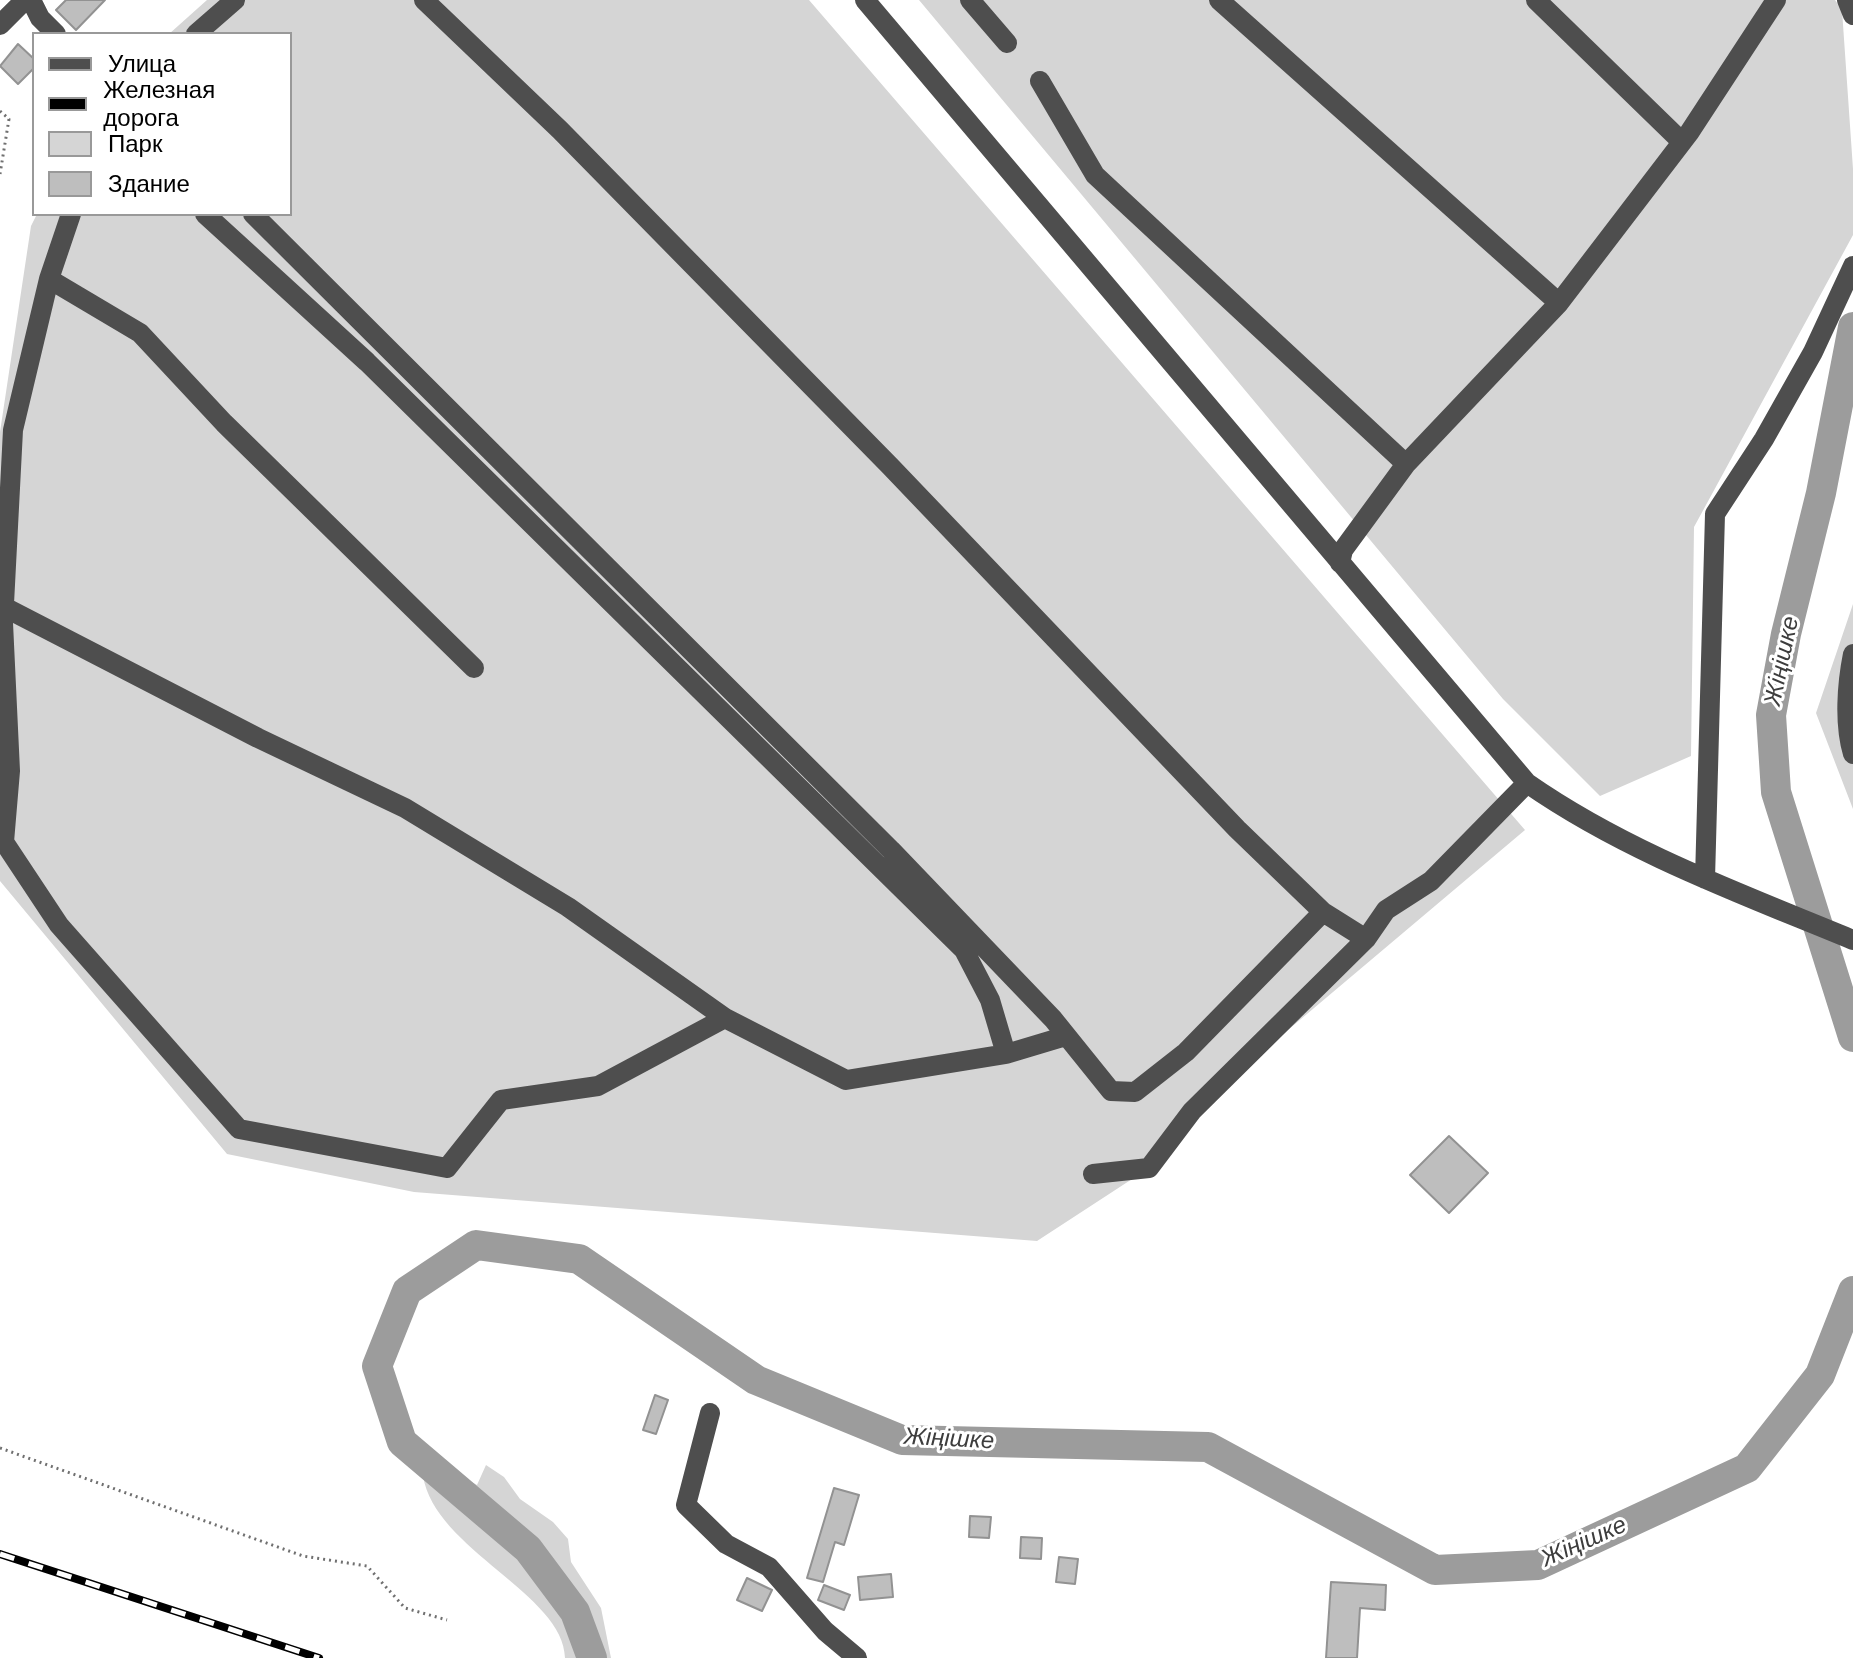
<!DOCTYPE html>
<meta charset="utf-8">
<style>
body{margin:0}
#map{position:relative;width:1853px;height:1658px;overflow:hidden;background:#fff;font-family:"Work Sans",sans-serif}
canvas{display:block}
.legend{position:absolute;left:32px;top:32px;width:260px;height:184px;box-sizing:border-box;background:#fff;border:2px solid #999;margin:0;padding:10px 14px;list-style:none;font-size:24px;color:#000}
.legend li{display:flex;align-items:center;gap:16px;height:40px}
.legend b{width:40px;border:2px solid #999}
</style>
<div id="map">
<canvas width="1853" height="1658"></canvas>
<ul class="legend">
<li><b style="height:10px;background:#4e4e4e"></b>Улица</li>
<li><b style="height:10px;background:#000"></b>Железная дорога</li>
<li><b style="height:22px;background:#d5d5d5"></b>Парк</li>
<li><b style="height:22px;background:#bebebe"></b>Здание</li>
</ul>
</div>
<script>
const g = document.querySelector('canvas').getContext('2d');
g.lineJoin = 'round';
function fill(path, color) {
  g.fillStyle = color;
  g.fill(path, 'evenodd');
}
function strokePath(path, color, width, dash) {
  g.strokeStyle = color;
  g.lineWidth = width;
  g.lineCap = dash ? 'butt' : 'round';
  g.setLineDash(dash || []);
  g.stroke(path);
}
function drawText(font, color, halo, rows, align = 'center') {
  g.font = font + ' "Work Sans",sans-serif';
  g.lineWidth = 6;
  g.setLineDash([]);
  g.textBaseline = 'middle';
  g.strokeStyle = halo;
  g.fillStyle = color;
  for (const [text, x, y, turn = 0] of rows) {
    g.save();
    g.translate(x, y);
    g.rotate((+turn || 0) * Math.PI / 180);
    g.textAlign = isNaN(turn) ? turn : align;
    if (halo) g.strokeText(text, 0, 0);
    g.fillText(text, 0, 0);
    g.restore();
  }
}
fill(new Path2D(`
 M207,0h602l716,830 -333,281 -43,57 -112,73 -623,-49 -187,-38 -227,-273v-449l31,-206 6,-12h253v-180h-121z
 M919,0h916l7,10 11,159v66l-159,292 -3,229 -91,40 -97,-97z
 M1853,604v205l-37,-96z
 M435,1462l42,23 9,-20 18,12 16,22 33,23 15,17 3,23 30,46 10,50h-46c-1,-64 -130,-108 -142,-182z`), '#d5d5d5');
strokePath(new Path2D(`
 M1853,327l-32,166 -35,141 -15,81 5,77 77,245
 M592,1658l-17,-46 -47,-63 -126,-107 -25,-76 30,-75 69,-46 103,14 177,121 146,60 306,7 227,123 103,-5 209,-97 73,-93 33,-84`), '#9c9c9c', 30);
const building = new Path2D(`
 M66,0h39l-29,30 -20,-20z
 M18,44l16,15v9l-16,16 -18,-18z
 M1449,1136l39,37 -39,40 -39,-38z
 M655,1395l13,5 -12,34 -13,-4z
 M834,1488l25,7 -15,50 -9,-3 -12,40 -16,-4z
 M970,1516l21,1 -2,21 -20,-1z
 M1021,1537l21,1 -1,21 -21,-1z
 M1059,1557l19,2 -3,25 -19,-2z
 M891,1574l2,23 -33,3 -2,-23z
 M747,1578l25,12 -10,21 -25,-11z
 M1331,1582l55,3 -1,25 -25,-2 -3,50h-31z
 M824,1585l26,10 -6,15 -26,-10z`);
fill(building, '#bebebe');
strokePath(building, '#929292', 2);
strokePath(new Path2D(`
 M0,111l9,8 -9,55
 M0,1448l303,108 64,10 38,42 42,12`), '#707070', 3, [2, 4]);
strokePath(new Path2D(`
 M31,0l9,18 16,16
 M424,0l136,130 330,336 347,363 86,83
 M865,0l662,783c99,69 215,111 326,157
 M970,0l37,43
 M1219,0l340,303
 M1536,0l146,142
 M1847,0l6,15
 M0,25l25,-25
 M196,34l39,-34
 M1040,81l55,94 311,289
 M71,214l-22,65 -36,151 -10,193 7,148 -6,71 55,83 180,204 208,39 54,-68 97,-14 127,-68
 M253,214l638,636 162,169 58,72 24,1 51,-40 137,-140 43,27
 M49,279l91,54 84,90 250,245
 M1340,563l3,-13 63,-86 153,-161 130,-170 87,-133
 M4,607l254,131 147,70 163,99 157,111 121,62 160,-26 -16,-54 -26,-50 -597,-588 -162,-148
 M1853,654c-6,30 -9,70 0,100
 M1705,879l10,-365 49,-75 49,-87 40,-86
 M1006,1054l60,-18
 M1093,1174l56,-6 43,-57 174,-172 20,-29 45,-29 96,-98
 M710,1413l-24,92 40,39 43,23 56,64 32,27`), '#4e4e4e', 20);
const rail = new Path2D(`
 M0,1554l319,104`);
strokePath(rail, '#000', 8);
strokePath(rail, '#fff', 5, [15]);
drawText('italic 24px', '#3d3d3d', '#fff', [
 ["Жіңішке",1782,661,-78],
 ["Жіңішке",949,1439,3],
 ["Жіңішке",1584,1542,-24]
]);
</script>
